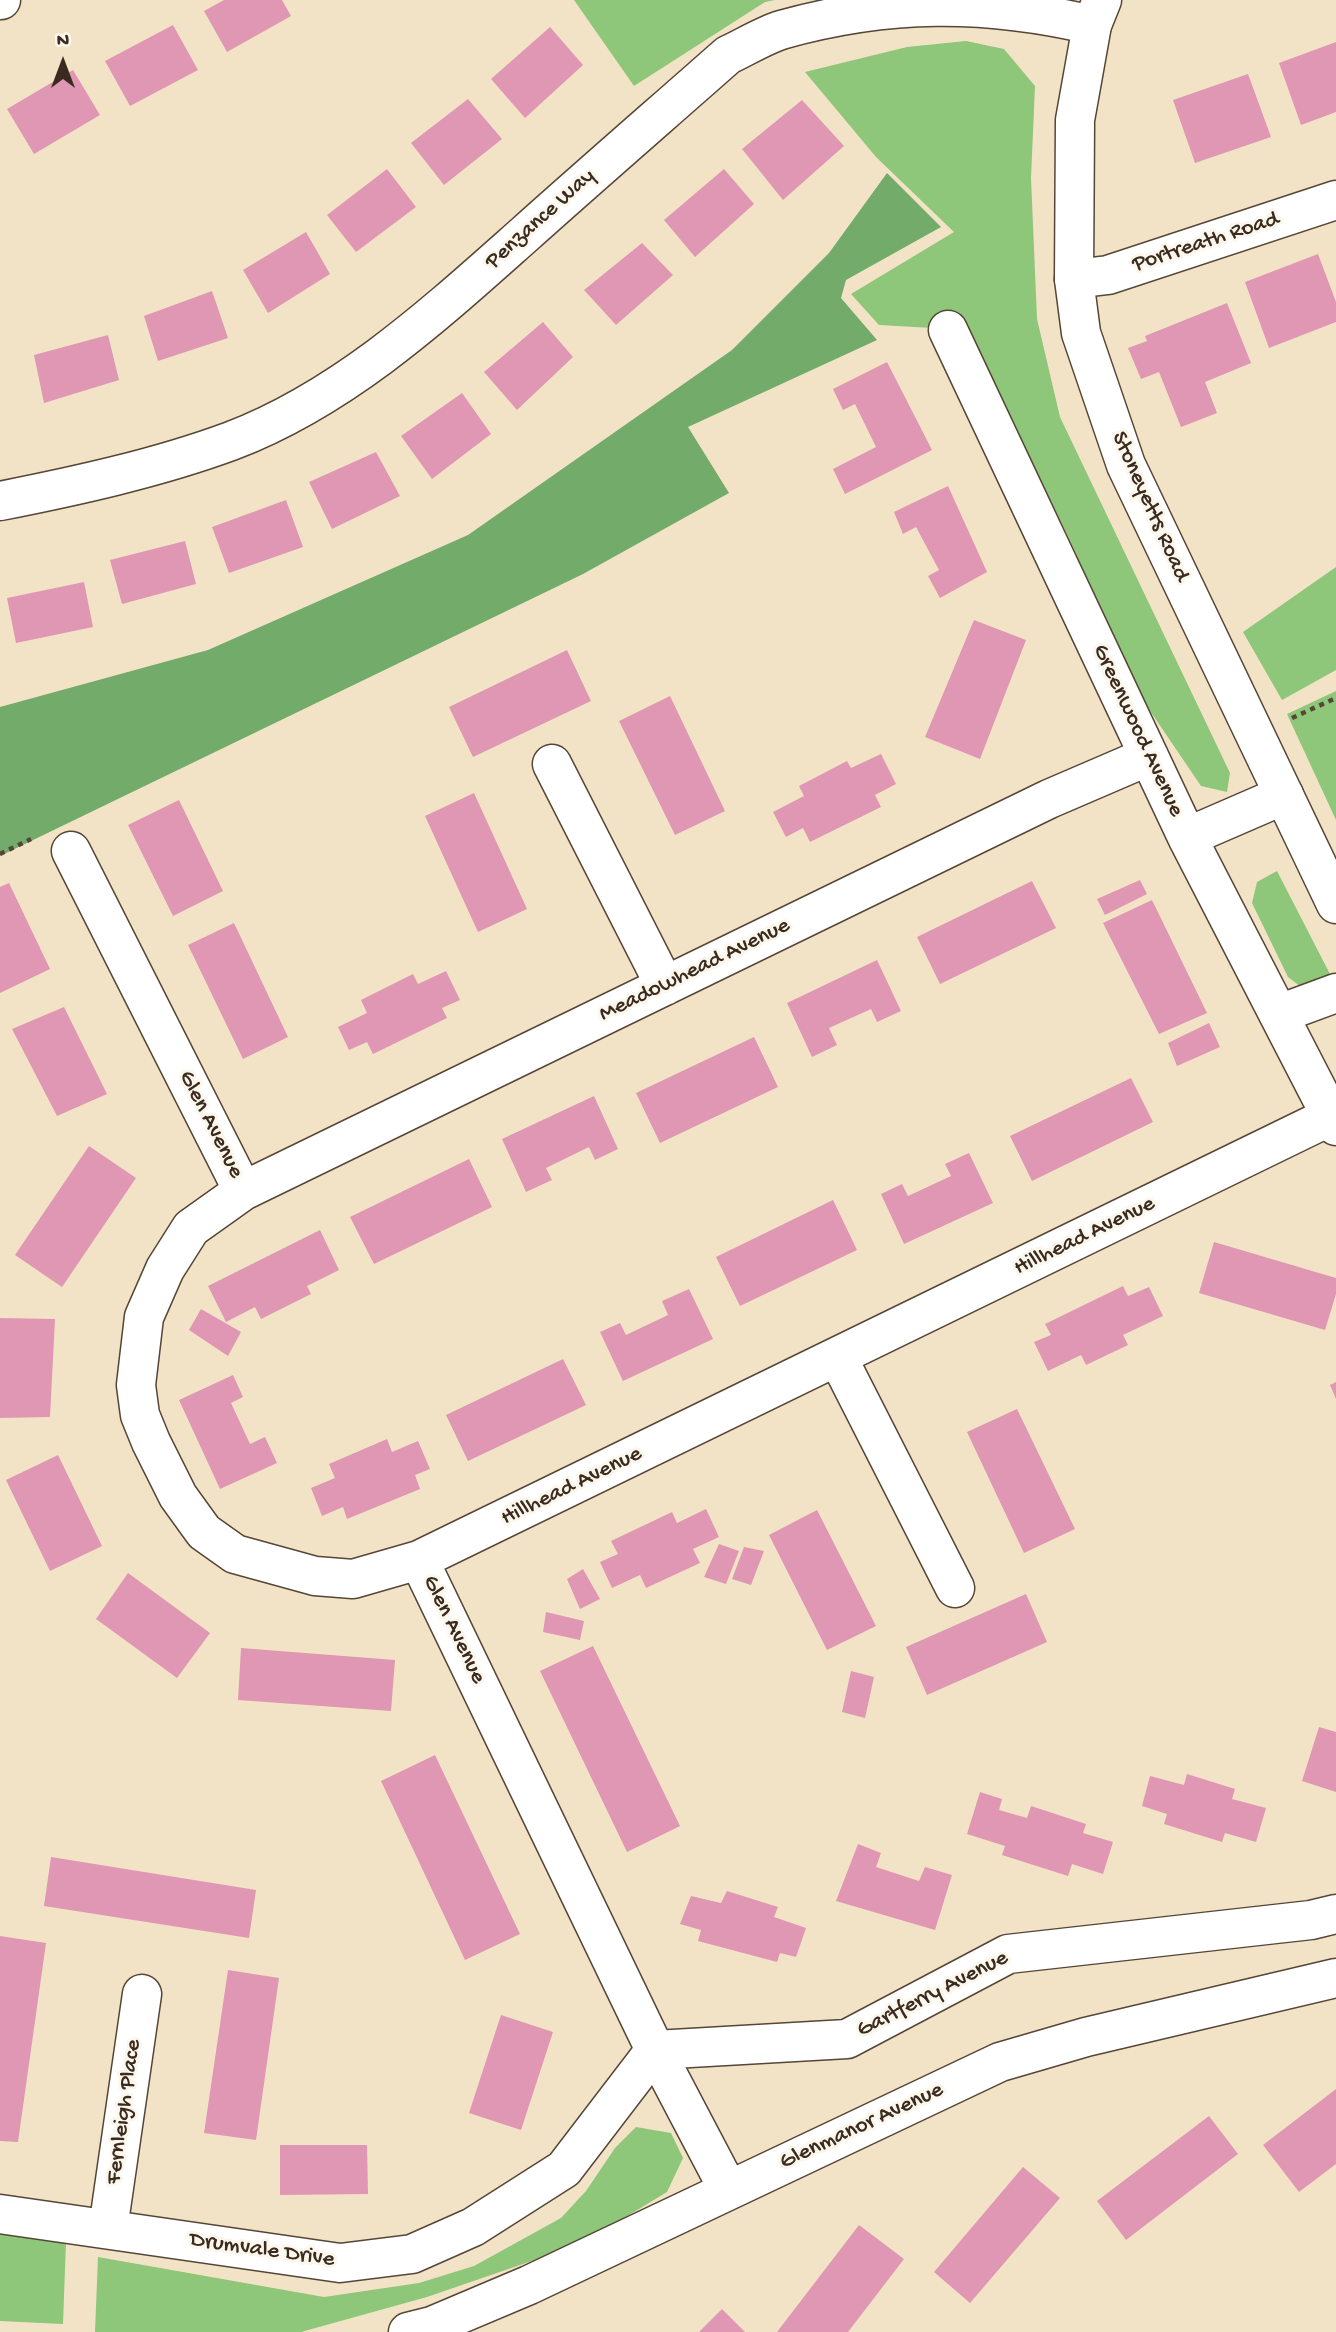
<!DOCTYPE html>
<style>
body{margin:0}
#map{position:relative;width:1336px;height:2332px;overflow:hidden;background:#f2e3c7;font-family:"Gochi Hand",sans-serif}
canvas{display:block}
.north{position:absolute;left:28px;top:28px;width:70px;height:70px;-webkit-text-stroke:5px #fbf7ec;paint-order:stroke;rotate:0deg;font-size:19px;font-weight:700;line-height:28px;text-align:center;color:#3b2a1e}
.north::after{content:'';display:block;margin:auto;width:24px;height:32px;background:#3b2a1e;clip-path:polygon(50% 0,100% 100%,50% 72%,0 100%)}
</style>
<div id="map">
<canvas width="1336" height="2332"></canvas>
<div class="north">N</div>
</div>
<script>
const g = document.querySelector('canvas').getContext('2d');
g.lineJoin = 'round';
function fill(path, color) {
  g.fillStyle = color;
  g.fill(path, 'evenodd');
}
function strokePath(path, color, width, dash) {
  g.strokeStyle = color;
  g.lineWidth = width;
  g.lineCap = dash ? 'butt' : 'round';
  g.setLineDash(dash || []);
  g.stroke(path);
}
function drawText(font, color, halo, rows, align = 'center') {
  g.font = font + ' "Gochi Hand",sans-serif';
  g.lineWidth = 6;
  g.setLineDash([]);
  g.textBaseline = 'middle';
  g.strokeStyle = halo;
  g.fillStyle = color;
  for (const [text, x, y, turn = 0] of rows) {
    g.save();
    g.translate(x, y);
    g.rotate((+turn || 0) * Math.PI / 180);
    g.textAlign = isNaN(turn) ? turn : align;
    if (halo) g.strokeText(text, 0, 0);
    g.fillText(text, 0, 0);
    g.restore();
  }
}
fill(new Path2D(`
 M574,0h201l-10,2 -131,84z
 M966,41l38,8 31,37 -4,92 6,141 23,98 170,356 -3,19 -26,-6 -61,-90 -72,-160 -100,-206 -89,-5 -28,-31 103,-62 -78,-75 -71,-85 102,-25z
 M1336,567v103l-54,30 -39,-68z
 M1336,691v129l-49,-106z
 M1277,871l55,107 -19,18 -25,-19 -36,-74 5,-21z
 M636,2127l35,6 12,25 -16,34 -86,52 -154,53 -126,35h-206l3,-75 226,40 95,-14 55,-17 87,-48 25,-27 29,-43z
 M0,2234l66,8 -3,82 -63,-3z`), '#8ec67a');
fill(new Path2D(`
 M887,173l54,54 -95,53 -5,18 36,42 -189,87 41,66 -146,81 -583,282v-149l208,-57 260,-115 264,-185 97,-97z`), '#72ab6a');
fill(new Path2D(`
 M224,0h58l9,16 -64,36 -23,-41z
 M173,25l25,45 -68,36 -25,-45z
 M550,27l33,38 -58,53 -34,-39z
 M1336,42v70l-35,13 -22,-62z
 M73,70l27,45 -66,39 -27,-45z
 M1248,74l23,63 -76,26 -22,-63z
 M468,99l34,40 -58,46 -33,-42z
 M802,100l42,46 -61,54 -41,-51z
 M387,169l29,38 -60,45 -29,-37z
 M724,169l30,35 -59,53 -31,-37z
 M306,232l24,42 -62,39 -25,-43z
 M642,243l31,32 -57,50 -32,-35z
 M1318,254l18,48v20l-67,26 -24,-66z
 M212,291l16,47 -70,23 -14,-45z
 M1227,303l24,60 -46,19 12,31 -36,14 -22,-55 -18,7 -13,-31 19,-7 -2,-5z
 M543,322l30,35 -56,53 -33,-38z
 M108,335l11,45 -75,23 -10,-48z
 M887,362l45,88 -87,44 -12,-25 43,-22 -21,-43 -12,6 -10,-21z
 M462,393l29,41 -59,45 -31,-43z
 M376,452l24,44 -68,33 -23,-47z
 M948,486l39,86 -47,26 -12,-22 11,-6 -23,-43 -13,7 -9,-22z
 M286,500l17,47 -74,26 -17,-46z
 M185,541l11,43 -74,20 -12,-44z
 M84,582l9,45 -77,16 -9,-45z
 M974,620l52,20 -46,119 -55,-22z
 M567,650l24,51 -118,56 -24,-50z
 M670,696l55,115 -50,24 -56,-114z
 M881,754l15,30 -21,11 6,12 -71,35 -7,-14 -17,9 -13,-25 31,-16 -5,-10 48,-25 4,7z
 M474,793l53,116 -49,23 -53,-116z
 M179,800l44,91 -50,25 -45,-91z
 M1140,880l7,14 -42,21 -8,-16z
 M1032,881l24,47 -116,56 -23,-47z
 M9,883l41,86 -50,24v-106z
 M1152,900l55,113 -48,21 -56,-111z
 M234,923l54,114 -45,22 -55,-114z
 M877,960l24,51 -24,11 -6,-13 -42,19 8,17 -25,12 -25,-54z
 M446,971l14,29 -18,8 5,10 -74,36 -6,-12 -18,8 -11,-23 29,-14 -6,-13 52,-26 5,10z
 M64,1007l43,87 -50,22 -45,-87z
 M1209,1023l11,24 -43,19 -9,-23z
 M754,1037l24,50 -118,56 -24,-50z
 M1131,1078l22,44 -121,59 -22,-45z
 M594,1096l24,53 -23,11 -6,-13 -43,21 6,12 -26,12 -24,-53z
 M89,1146l47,32 -74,109 -47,-32z
 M969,1153l24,50 -89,41 -23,-50 21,-10 6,12 43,-20 -6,-12z
 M469,1159l23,48 -118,57 -24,-47z
 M833,1200l24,50 -117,56 -24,-49z
 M320,1230l19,40 -32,16 4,8 -50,25 -6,-12 -29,15 -18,-36z
 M1214,1242l122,36v16l-11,36 -126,-37z
 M1123,1286l5,10 21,-9 14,29 -40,19 5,10 -42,20 -5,-10 -33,16 -14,-29 17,-7 -6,-11z
 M689,1289l24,50 -90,42 -23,-49 20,-9 6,12 42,-20 -6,-14z
 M201,1309l40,23 -13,24 -39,-26z
 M0,1318l55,1 -5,98 -50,1z
 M563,1359l23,46 -118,56 -22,-46z
 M233,1375l10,22 -12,6 19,41 15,-7 12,26 -57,26 -41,-89z
 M1336,1382v17l-6,-14z
 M1017,1409l58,120 -51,24 -57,-121z
 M387,1439l5,13 26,-11 12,28 -15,6 5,14 -73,30 -4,-12 -21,9 -11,-28 24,-10 -6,-14z
 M58,1455l44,91 -52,25 -44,-91z
 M706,1509l13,28 -26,12 7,14 -54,25 -6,-13 -28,13 -12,-26 18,-8 -7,-13 61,-29 5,11z
 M817,1510l59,116 -49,24 -58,-115z
 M719,1544l20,7 -13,33 -22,-7z
 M744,1547l20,4 -13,34 -19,-6z
 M583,1569l17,30 -20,10 -13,-30z
 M128,1573l82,60 -33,45 -81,-59z
 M1026,1594l21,48 -120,53 -21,-48z
 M546,1612l38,9 -4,19 -37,-8z
 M593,1646l87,180 -53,26 -87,-181z
 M241,1648l154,12 -4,51 -153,-11z
 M851,1671l23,6 -9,41 -23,-6z
 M1319,1727l17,5v60l-34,-11z
 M435,1755l85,179 -55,26 -84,-179z
 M1187,1774l48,15 -3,10 34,9 -10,34 -31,-9 -3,9 -58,-18 3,-10 -25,-8 8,-30 34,9z
 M980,1792l22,7 -3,11 28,8 4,-12 55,18 -3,9 30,9 -10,32 -31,-10 -4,12 -66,-21 3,-9 -38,-12z
 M858,1844l23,9 -5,14 43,14 6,-14 27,8 -17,55 -99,-29z
 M51,1857l205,33 -7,48 -205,-32z
 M727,1891l51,16 -4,10 32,11 -10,29 -16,-4 -3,9 -79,-21 3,-11 -21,-6 11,-28 30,7z
 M0,1936l46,7 -28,199 -18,-1z
 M228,1970l51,8 -23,162 -52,-7z
 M501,2015l52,17 -32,98 -52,-17z
 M1336,2089v75l-37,28 -36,-47z
 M1209,2116l29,38 -112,86 -29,-39z
 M280,2145h87l1,49 -88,1z
 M1023,2167l37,31 -90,105 -36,-31z
 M859,2225l45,34 -56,73h-71z
 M722,2309l23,23h-46z`), '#df97b3');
const minor = new Path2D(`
 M0,0h1
 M1074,279l34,-4 228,-75
 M948,330l239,507 149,289
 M0,501c76,-15 158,-33 231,-60 113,-43 205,-128 294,-207 67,-60 135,-119 203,-179 17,-8 35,-19 53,-25 107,-30 203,-30 311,-5
 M1149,756l-100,43 -806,392 -52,37 -26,41 -21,48 -8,68 4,30 11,27 27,54 26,36 31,22 80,22 38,3 66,-19 912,-444
 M552,764l113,222
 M1187,837l97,-42
 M71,851l172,340
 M1279,1014l57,-21
 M838,1358l117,230
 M419,1560l236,490 73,139
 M0,2214l340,49 72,-9 61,-27 91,-58 91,-119 192,-11 161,-85 303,-34 25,-6
 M108,2229l34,-235
 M408,2332l24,-6 97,-41 471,-223 86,-25 250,-59`);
const tertiary = new Path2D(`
 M1102,0l-10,25 -17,95 -1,159 7,54 45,132 210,439`);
strokePath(minor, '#564637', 41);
strokePath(tertiary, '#564637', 41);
strokePath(new Path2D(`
 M1292,718l44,-20
 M0,854l31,-15`), '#564637', 4.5, [5, 5]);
strokePath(minor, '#fff', 38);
strokePath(tertiary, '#fff', 38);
drawText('23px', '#3b2a1e', '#fbf7ec', [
 ["Penzance Way",541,220,-42],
 ["Portreath Road",1206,243,-18],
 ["Stoneyetts Road",1149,507,66],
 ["Greenwood Avenue",1137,731,65],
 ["Meadowhead Avenue",695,971,-26],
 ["Glen Avenue",210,1125,63],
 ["Hillhead Avenue",1085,1237,-26],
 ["Hillhead Avenue",572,1487,-26],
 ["Glen Avenue",453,1630,64],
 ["Gartferry Avenue",933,1995,-27],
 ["Fernleigh Place",125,2112,-82],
 ["Glenmanor Avenue",862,2127,-25],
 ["Drumvale Drive",262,2251,8]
]);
</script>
